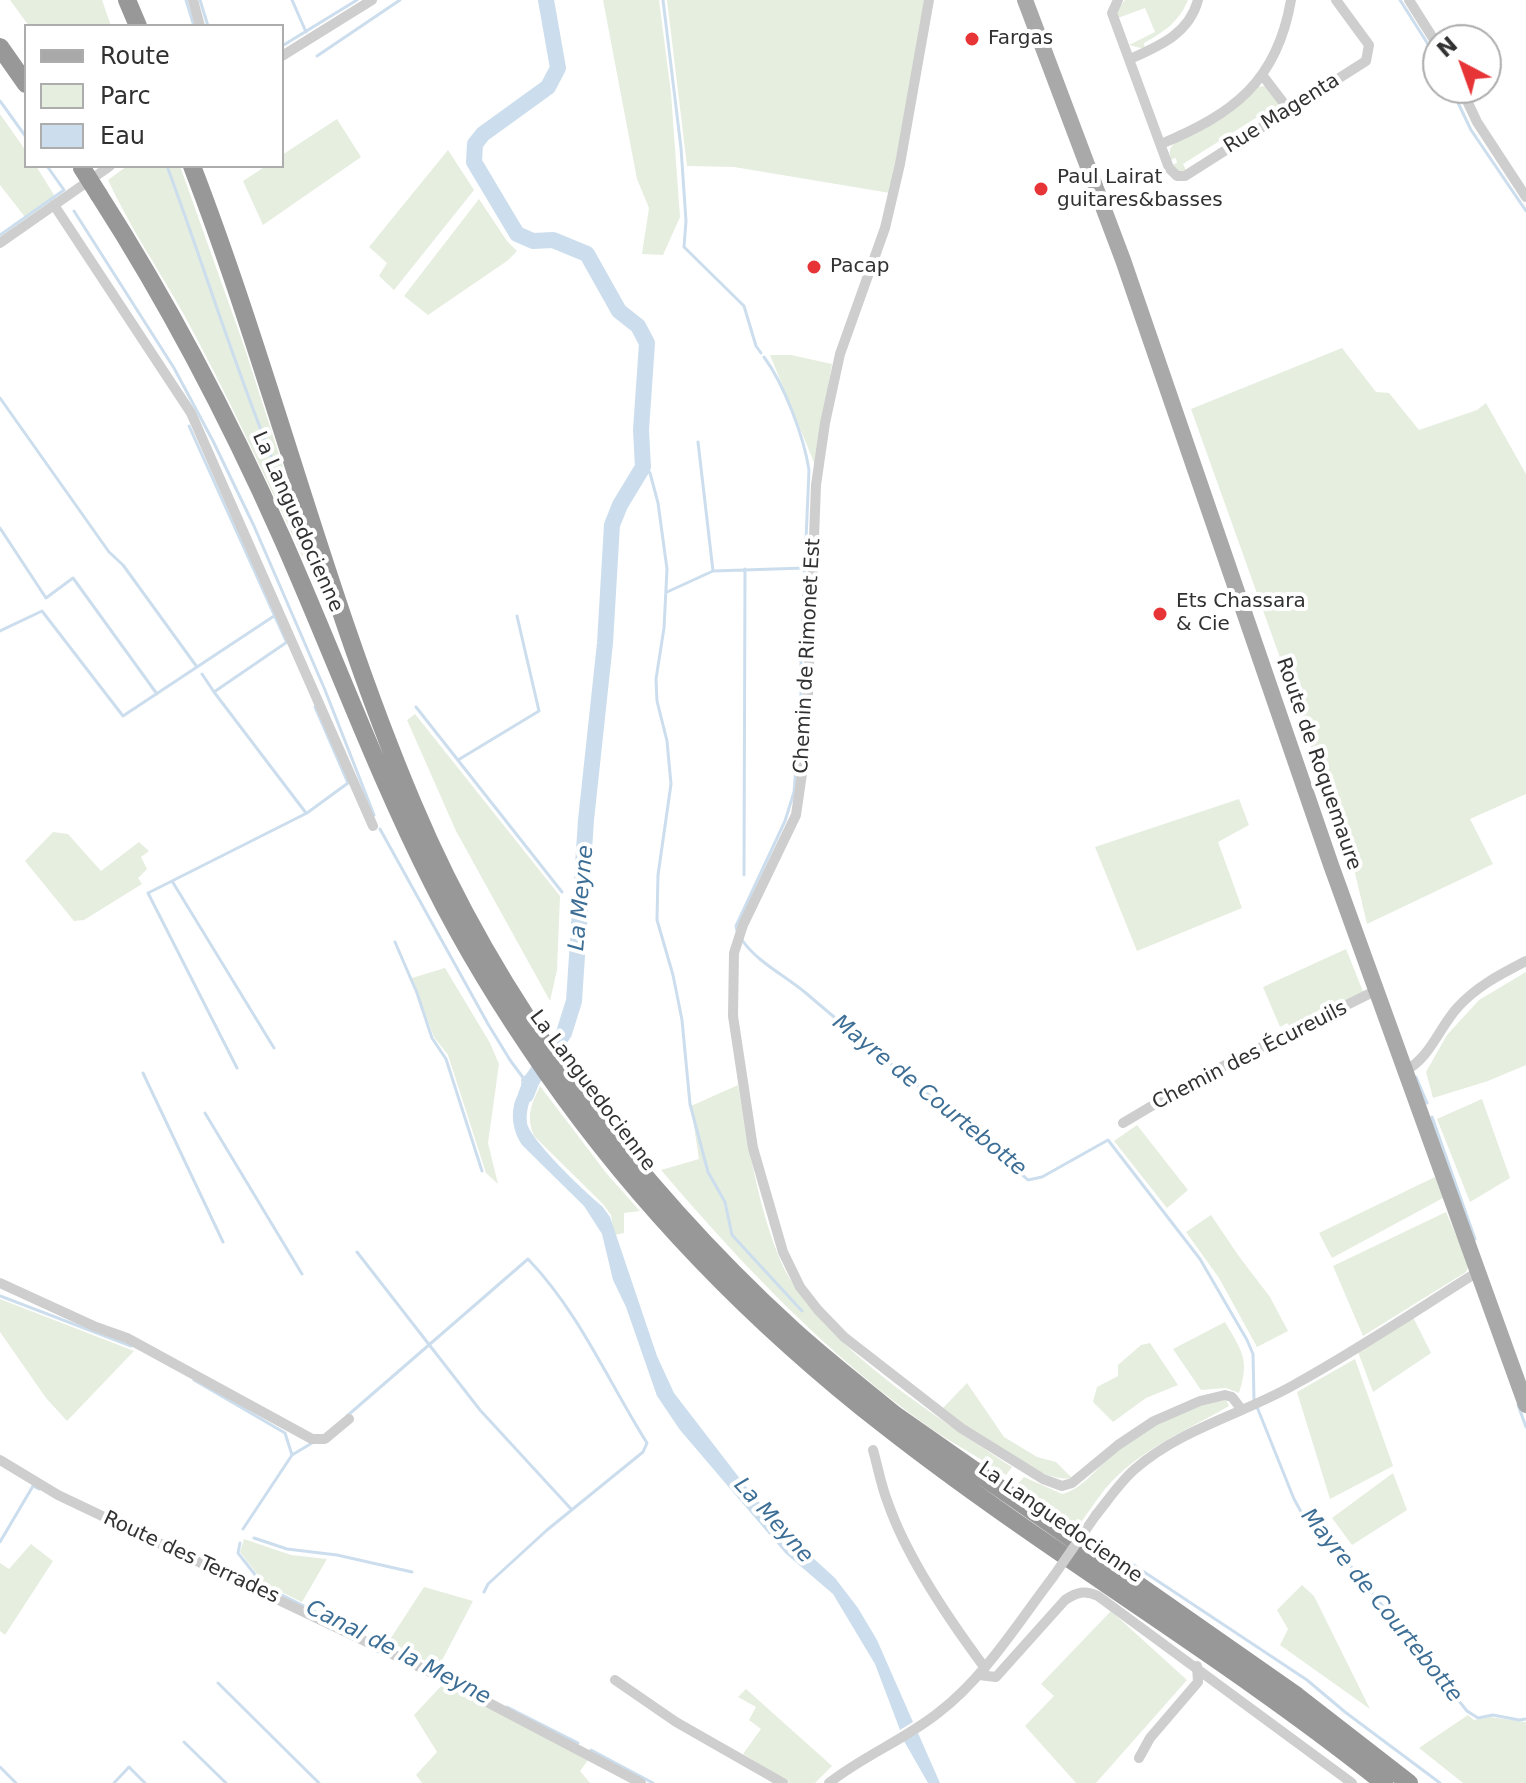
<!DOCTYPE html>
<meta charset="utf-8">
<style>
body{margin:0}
#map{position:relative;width:1526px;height:1783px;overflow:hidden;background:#fff;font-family:"DejaVu Sans",sans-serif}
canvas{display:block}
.legend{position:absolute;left:24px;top:24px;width:260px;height:144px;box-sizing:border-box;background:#fff;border:2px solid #adadad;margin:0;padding:10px 14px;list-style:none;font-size:24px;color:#313131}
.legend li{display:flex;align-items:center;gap:16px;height:40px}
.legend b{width:40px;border:2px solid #adadad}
.north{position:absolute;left:1422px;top:24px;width:80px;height:80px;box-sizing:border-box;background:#fff;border:2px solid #adadad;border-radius:50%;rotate:319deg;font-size:22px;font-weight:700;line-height:32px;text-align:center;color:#313131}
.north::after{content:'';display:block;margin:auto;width:28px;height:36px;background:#e63437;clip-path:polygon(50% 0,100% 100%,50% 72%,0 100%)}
</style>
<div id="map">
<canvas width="1526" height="1783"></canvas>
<ul class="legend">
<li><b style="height:10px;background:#a9a9a9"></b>Route</li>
<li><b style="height:22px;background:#e6eedf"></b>Parc</li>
<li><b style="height:22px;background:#ccdeed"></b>Eau</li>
</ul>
<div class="north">N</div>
</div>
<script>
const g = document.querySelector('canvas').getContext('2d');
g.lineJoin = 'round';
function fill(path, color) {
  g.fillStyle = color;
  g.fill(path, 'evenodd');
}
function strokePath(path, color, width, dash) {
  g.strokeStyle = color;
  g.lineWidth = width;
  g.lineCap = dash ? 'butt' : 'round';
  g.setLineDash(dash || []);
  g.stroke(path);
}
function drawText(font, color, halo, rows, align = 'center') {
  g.font = font + ' "DejaVu Sans",sans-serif';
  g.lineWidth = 8;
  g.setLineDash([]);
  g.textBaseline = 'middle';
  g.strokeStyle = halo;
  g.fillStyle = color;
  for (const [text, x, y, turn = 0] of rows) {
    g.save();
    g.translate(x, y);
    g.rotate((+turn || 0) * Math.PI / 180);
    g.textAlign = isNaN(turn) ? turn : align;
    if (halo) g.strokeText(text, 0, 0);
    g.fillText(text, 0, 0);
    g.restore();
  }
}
fill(new Path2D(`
 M10,0h92l9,26h-82z
 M603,0h56l12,93 9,124 -17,38 -21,-1 7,-46 -12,-29z
 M667,0h259l-36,193 -156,-26 -47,-1z
 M1125,0h63c-9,22 -24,32 -44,43l1,6 -16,-4 26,-13 -10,-24 -27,10 -2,-6z
 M1264,86l4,1 13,20 -7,7 -4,-5 -87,55 3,6 -7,2 -8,-7 6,-2 -1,-5 -6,2v-11l5,-7 43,-21 39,-34z
 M0,114l26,37v15h10l20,32 -29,19h-2l-25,-32z
 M337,119l24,38 -98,68 -20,-44 23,-15h16v-11z
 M448,150l26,40 -80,100 -15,-14 8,-13 -18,-16z
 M127,166h53l64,180 71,220h-8c-40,-85 -79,-171 -124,-253 -25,-45 -54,-87 -75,-133z
 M479,199l28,42 10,10 -10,10 -79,54 -24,-19z
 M1342,348l34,44 13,1 30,37 58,-20 9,-7 40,71v320l-56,25 23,45 -126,60 -12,-51 -5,-7 -52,-158 -107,-299z
 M770,355h21l41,9 -17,101z
 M415,714l145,182 -3,74 -7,31 -94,-170 -49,-111z
 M1239,799l10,26 -31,17 24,66 -105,43 -42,-104z
 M53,832l15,2 33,37 38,-29 10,9 -8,6 6,12 -9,9 4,6 -58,36 -10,1 -49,-60z
 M1346,949l18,45 -73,34 -4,-5 -7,4 -17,-40z
 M445,968l45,75 9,21 -11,79 10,41 -12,-11 -38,-118 -14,-18 -22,-59z
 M1526,972v93l-38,16 -55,17 -7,-26 21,-37 32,-35z
 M738,1085c10,58 19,117 41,172 32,82 161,162 233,210l-6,8c-24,-16 -49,-29 -73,-45 -103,-72 -191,-165 -272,-260l38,-11 -8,-53z
 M540,1086l67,88 33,37 -16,2v20l-10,2 -3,-20 -8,-11 -69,-68c-8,-20 -3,-31 6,-50z
 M1482,1099l28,79 -40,24 -33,-83z
 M1137,1125l51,65 -21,18 -53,-67z
 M1435,1177l8,21 -111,60 -13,-25z
 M1446,1212l23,53 -3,7 -103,64 -30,-70z
 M1211,1215l27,40 32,42 18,34 -31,16 -38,-69 -33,-46z
 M0,1299l134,52 -67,70 -21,-23 -46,-66z
 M1413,1317l18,36 -58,39 -15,-40z
 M1225,1322c17,29 25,38 14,71l-13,-5 -25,2 -28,-41z
 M1150,1343l28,42 -32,13 -33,24 -20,-20 4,-15 21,-11v-11l23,-20z
 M1355,1359l38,107 -63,33 -33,-107z
 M967,1383l37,54 33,20 19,5 16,16c-32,7 -102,-50 -130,-69z
 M1226,1400l3,6c-43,25 -91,44 -124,83 -10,13 -20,27 -29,41l-61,-43 9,-10 38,17c20,-5 32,-23 48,-37 31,-27 74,-52 116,-57z
 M1393,1473l14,37 -55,35 -20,-27z
 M244,1539l47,16 36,4 -25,43 -37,-18 -25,-32z
 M31,1544l22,17 -48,74 -5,-4v-68l9,6z
 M1302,1585l12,11 56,113 -90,-64 8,-16 -11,-19z
 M424,1587l49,14 -35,67 -49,-27z
 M1111,1611l76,69 -91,103h-20l-51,-57 29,-30 -13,-12z
 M444,1683l144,77 -8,11 10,12h-168l-6,-8 21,-23 -23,-37z
 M746,1689l86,77 -17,17h-25l-47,-29 18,-25 -12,-9 7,-13 -18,-10z
 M1468,1715l6,5 16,-3 36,5v61h-63l-44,-35z`), '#e6eedf');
fill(new Path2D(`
 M531,1070l8,11c-7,12 -14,28 -12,42 3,17 60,71 75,83l8,11 47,139 17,37 77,100 37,42 47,43 23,30 19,32 36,82 -13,8 -25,-66 -42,-70 -48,-41 -105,-123 -23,-34 -31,-89 -13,-27 -11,-46 -18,-28 -62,-61c-8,-12 -11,-26 -8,-40 2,-10 9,-15 7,-26z
 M918,1733l22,50h-12l-24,-42z`), '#ccdeed');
strokePath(new Path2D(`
 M186,0l8,26
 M200,0l8,26
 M292,0l14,32
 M663,0l18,148 5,73 -2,26 60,59 12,40 5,7
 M1400,0l38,60
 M282,46l75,-46
 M317,56l83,-56
 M1451,88l20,42 55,81
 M0,101l26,36
 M167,166c36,97 66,196 105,292
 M74,211l100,157 39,73 41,85 71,164 49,125
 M0,235l64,-45 -17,-24
 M0,398l109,154 14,13 74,102
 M189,426l97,215
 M698,442l15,129
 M643,467l7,6 8,30 9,66 -3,59 -8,51 1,22 10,40 4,43 -13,91 -1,45 16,55 9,45 8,84 18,68 17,30 7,33 70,76
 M0,528l46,70 27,-20 84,116
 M667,592l46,-21 92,-3
 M0,631l42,-20 81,105 151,-100
 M202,674l12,18 73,-50
 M214,692l92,121
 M416,707l146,185
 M458,760l81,-49 -22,-95
 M380,829l108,195 22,36 14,19
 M744,875l1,-306
 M172,881l135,-68 41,-30 -33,-76
 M737,931l-1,-5 49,-105 9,-29 7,-92v-44l8,-186c-5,-33 -25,-86 -45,-113
 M742,940c16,23 44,36 65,54 73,63 150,121 221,186l14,-3 66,-37 92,119 47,81 6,14 1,46
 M395,942l22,51 15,45 14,21 36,112
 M237,1068l-89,-175 24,-12 102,167
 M143,1073l80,169
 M1416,1077l11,26
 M205,1113l97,161
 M1432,1117l43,122
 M357,1252l123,158 92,100
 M0,1296l131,50
 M194,1380l91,53 7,22 -49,74
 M1518,1405l8,22
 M1257,1407l37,92 10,18 16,11 147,183 11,7 15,-3 26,5 7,-1
 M347,1416l181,-157c51,53 80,122 119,184l-4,9 -96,78 -59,54 -4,8
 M292,1455l20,-12
 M254,1538l33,11 50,6 75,17
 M0,1542l33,-56 6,3
 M240,1543l-2,10 26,33 82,41
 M1105,1546l202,134 38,32 95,71
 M218,1683l101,100
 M507,1707l71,36
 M184,1742l42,41
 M591,1750l62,33
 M0,1767l16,16
 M114,1783l15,-16 16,16`), '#ccdeed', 3);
strokePath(new Path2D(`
 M526,1095l6,-15 32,-47 10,-32 12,-181 19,-177 7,-118 8,-20 23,-38 -2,-37 6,-87 -9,-17 -19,-15 -32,-57 -34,-14 -20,1 -16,-7 -43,-72 1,-18 8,-10 65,-47 10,-19 -12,-68`), '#ccdeed', 16);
strokePath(new Path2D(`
 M193,0l7,26
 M929,0l-29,164 -15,64 -45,126 -15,69 -9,62 -10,261 -10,69 -53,110 -9,28 -1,63 20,132 30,104 17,35 18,23 26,27 117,91 82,51 19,7 10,-3 46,-38 36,-24 46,-20 25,-6 7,2 10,13
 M1118,0l-6,13 57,155 8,8h8l181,-115 3,-16 -33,-45
 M1409,0l29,46
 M282,56l90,-56
 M1130,59c29,-13 59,-25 68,-59
 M1263,76l26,34
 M1461,88l16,34 49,75
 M1161,144c72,-30 116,-62 130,-144
 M54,205l137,208 182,413
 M0,243l110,-77
 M1406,1070c24,-12 34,-44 52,-63 19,-21 43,-33 68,-46
 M1123,1123l74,-44 180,-89
 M0,1283l96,44 31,11 185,101h13l24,-20
 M873,1450c5,17 8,36 15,53 19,55 62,118 97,165
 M0,1460l58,35 374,178 209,110
 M1096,1515c13,-16 24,-33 39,-46 46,-40 105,-54 157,-83 64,-35 125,-76 187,-115
 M979,1675l17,2 69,-77c12,-8 20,-10 33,-4l254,187
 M615,1680l61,42 107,61
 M1139,1758l11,-20 48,-56 -1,-16
 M829,1783c34,-27 75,-43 109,-70 47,-36 79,-89 115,-136`), '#cecece', 10);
strokePath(new Path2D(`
 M1025,0l98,260 208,605 195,540`), '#a9a9a9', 16);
strokePath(new Path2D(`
 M127,0l11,26
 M0,47l26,37
 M192,166c81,210 133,430 221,638 84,200 221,380 380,526 33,30 68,57 102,85l402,281 112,87
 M99,195c70,109 130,224 183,343 51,115 94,233 151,346 33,66 72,129 114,189 95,136 211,254 341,355 160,125 336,227 496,355`), '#989898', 18);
strokePath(new Path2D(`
 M1053,1577l43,-62`), '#cecece', 10);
strokePath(new Path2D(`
 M82,168l17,27`), '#989898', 18);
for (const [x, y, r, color] of [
 [972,39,8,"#e63437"],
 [1041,189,8,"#e63437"],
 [814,267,8,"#e63437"],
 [1160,614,8,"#e63437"]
]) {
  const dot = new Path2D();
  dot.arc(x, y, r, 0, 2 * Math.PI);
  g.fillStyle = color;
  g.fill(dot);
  strokePath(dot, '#fff', 3);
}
drawText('20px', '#313131', '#fff', [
 ["Fargas",988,39],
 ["Paul Lairat",1057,178],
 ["guitares&basses",1057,201],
 ["Pacap",830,267],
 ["Ets Chassara",1176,602],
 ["& Cie",1176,625]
], 'left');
drawText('20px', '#313131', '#fff', [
 ["Rue Magenta",1282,114,-32],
 ["La Languedocienne",297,522,66],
 ["Chemin de Rimonet Est",808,656,-87],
 ["Route de Roquemaure",1318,764,71],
 ["Chemin des Écureuils",1250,1056,-27],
 ["La Languedocienne",592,1091,53],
 ["La Languedocienne",1060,1523,35],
 ["Route des Terrades",191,1558,25]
]);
drawText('italic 22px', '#3d6e95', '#fff', [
 ["La Meyne",582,898,-85],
 ["Mayre de Courtebotte",929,1096,39],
 ["La Meyne",773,1521,48],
 ["Mayre de Courtebotte",1381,1606,51],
 ["Canal de la Meyne",398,1653,27]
]);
</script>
